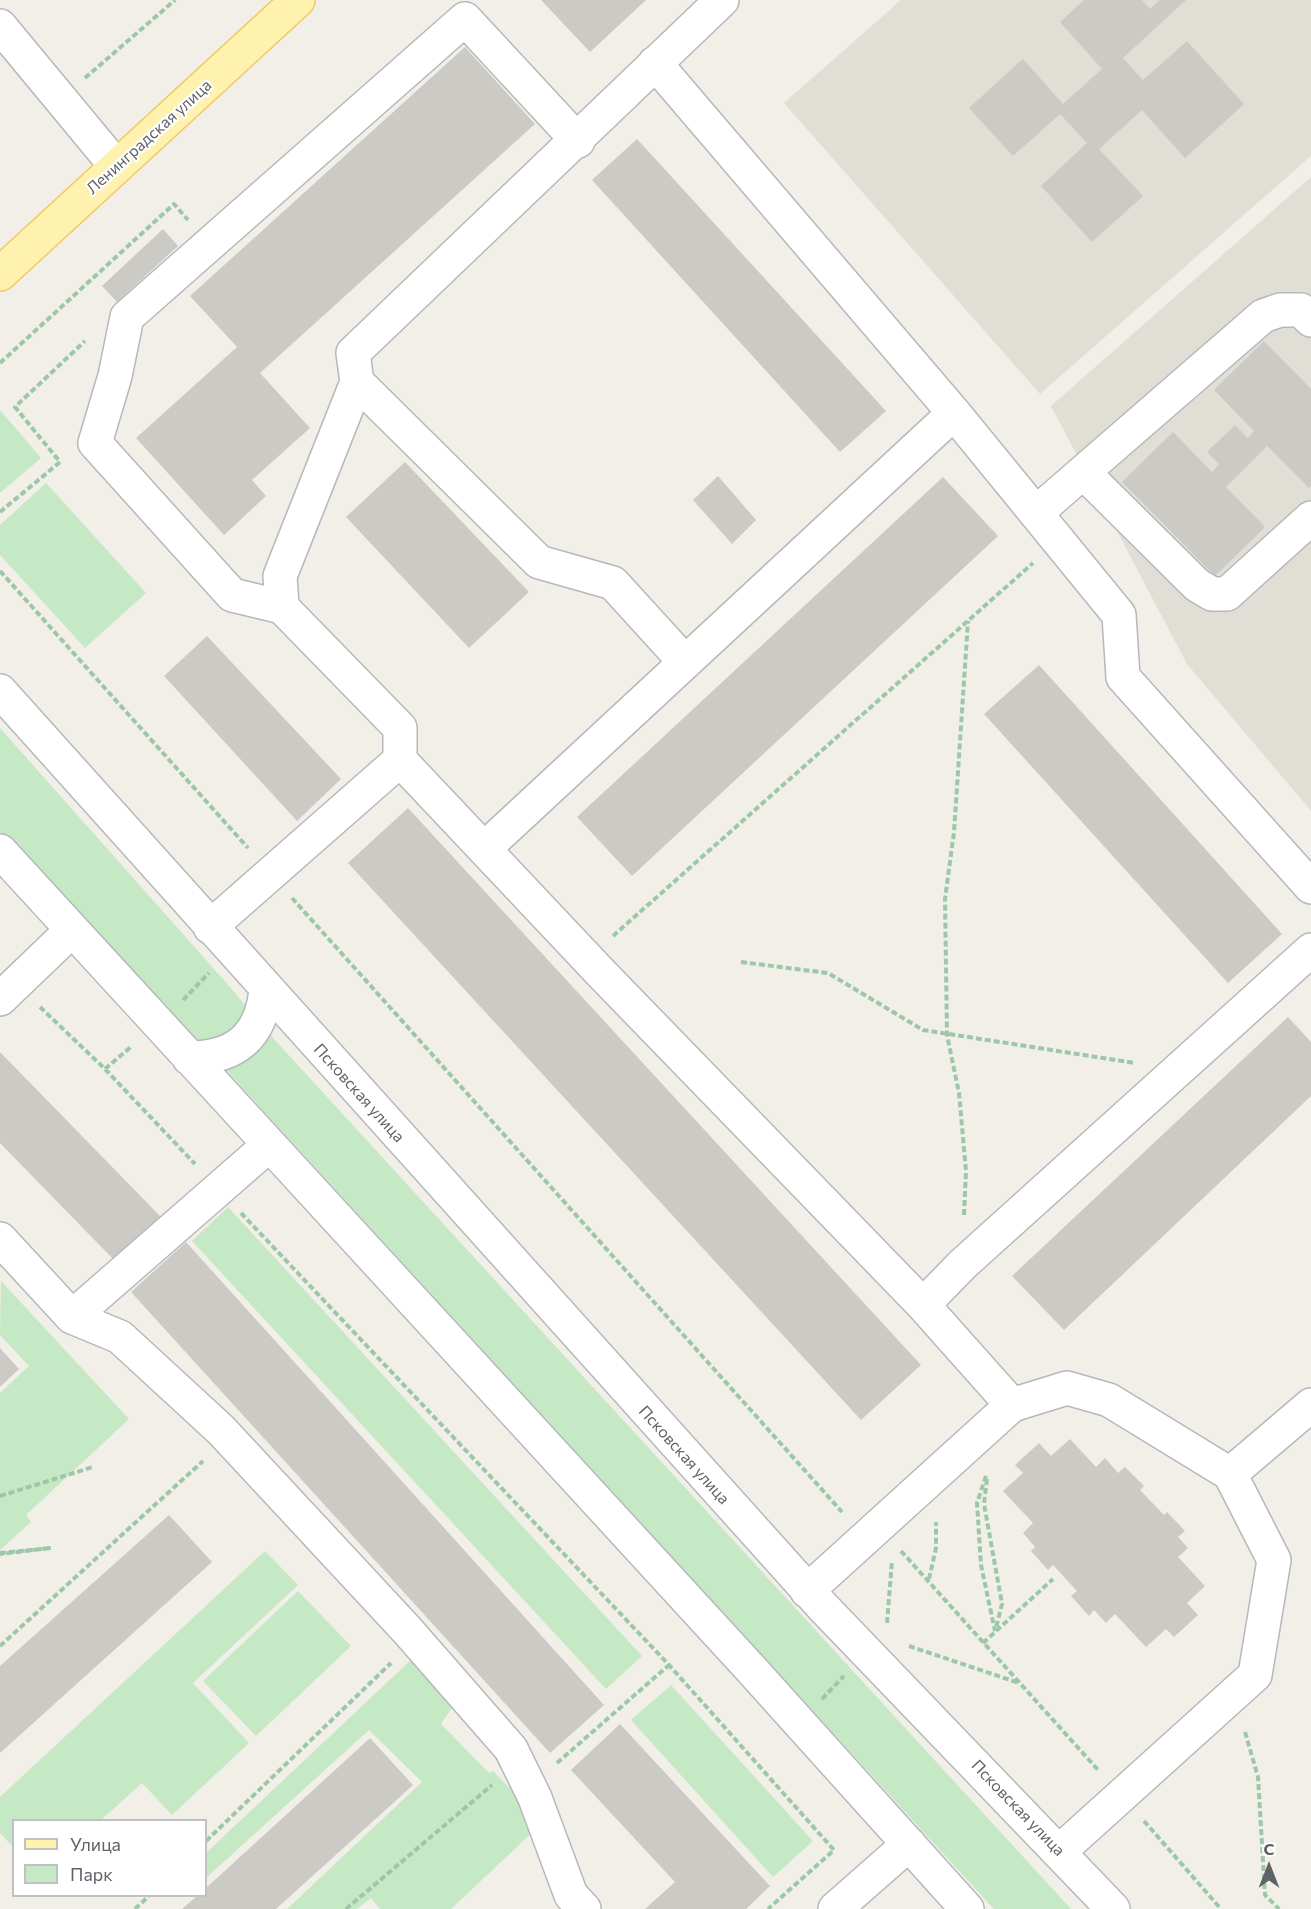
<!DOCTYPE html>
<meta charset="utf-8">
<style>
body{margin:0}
#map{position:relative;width:1311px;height:1909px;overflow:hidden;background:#f1efe8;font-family:Commissioner,sans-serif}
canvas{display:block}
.legend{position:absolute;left:12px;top:1819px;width:195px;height:78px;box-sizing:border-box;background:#fff;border:2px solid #bfc1c3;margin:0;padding:8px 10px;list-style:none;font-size:18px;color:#5f6368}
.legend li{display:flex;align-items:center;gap:12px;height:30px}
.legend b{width:30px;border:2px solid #bfc1c3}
.north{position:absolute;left:1239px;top:1837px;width:60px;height:60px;-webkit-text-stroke:4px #fff;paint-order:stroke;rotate:0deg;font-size:16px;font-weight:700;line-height:24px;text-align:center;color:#5f6368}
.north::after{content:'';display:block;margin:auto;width:21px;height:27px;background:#5f6368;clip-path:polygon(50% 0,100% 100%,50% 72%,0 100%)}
</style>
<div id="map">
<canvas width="1311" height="1909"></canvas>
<ul class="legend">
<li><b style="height:8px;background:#fff2af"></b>Улица</li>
<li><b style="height:16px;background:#c5e8c5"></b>Парк</li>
</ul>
<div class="north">С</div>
</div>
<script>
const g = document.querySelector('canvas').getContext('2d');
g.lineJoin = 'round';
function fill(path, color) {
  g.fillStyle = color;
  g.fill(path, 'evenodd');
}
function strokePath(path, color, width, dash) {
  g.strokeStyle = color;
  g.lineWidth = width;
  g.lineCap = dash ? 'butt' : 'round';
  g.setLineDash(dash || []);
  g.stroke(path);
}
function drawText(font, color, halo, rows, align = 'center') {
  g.font = font + ' Commissioner,sans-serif';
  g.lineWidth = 4.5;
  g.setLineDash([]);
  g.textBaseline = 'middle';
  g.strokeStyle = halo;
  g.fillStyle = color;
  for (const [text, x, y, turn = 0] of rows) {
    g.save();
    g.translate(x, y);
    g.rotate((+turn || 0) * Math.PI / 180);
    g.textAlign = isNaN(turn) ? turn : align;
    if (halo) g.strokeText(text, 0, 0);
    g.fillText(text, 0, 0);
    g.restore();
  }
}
fill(new Path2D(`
 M901,0h410v156l-271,238 -256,-291z
 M1311,177v634l-124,-147 -136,-258z`), '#e1ded6');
fill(new Path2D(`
 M0,410l41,48 -41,35z
 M46,483l100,110 -61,55 -85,-93v-30z
 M0,728l230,259 20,24v16l-52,21 -198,-215z
 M263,1027l808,882h-77l-776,-848z
 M228,1207l414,449 -36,33 -414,-448z
 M1,1281l128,138 -103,96 5,7 -31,28v-157l29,-27 -29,-31z
 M265,1551l33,34 -105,98 56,60 -77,72 -30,-32 -41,37h-87l-1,27 -13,-14v-36z
 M298,1591l53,55 -95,90 -53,-55z
 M413,1658l44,42 -16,24 48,49 4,-2 37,38 8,18 -87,82h-71l-9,-11 -14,11h-70l135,-127 -53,-52 -163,148v-25z
 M671,1685l142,156 -40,36 -142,-157z`), '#c5e8c5');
fill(new Path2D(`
 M541,0h105l-56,52z
 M1084,0h58l8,9 10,-9h26l-63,58 20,22 44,-39 57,63 -59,54 -43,-48 -43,39 44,47 -51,46 -51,-56 46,-43 -27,-29 -47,42 -44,-48 54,-49 40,45 39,-35 -42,-47z
 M465,47l70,77 -275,249 50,55 -58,52 14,16 -42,39 -88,-97 101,-91 -47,-51z
 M637,139l249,272 -46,41 -248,-272z
 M163,229l15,17 -61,56 -15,-16z
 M1264,341l47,48v97l-2,2 -42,-42 -41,41 39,40 -50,49 -93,-94 51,-50 39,40 7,-8 -12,-12 28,-27 13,13 6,-7 -40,-41z
 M405,462l124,130 -60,56 -123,-131z
 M718,476l38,44 -24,24 -39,-44z
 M943,477l55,59 -366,340 -55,-59z
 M207,636l134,143 -44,42 -133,-145z
 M1039,665l243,269 -54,49 -244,-269z
 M408,808l513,557 -60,55 -513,-557z
 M1288,1017l23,25v54l-247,234 -52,-54z
 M0,1052l161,165 -46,44 -115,-118z
 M186,1242l418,463 -54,48 -419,-461z
 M0,1348l19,21 -19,18z
 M1070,1439l26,28 9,-9 13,15 7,-6 19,19 -4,4 24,25 3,-3 18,19 -7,6 10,11 -10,9 27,29 -18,17 11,12 -24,22 -8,-8 -20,18 -31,-33 -9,9 -12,-13 -5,6 -18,-20 6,-5 -24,-26 -5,5 -17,-19 4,-4 -12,-14 10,-10 -30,-32 20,-18 -8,-8 24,-22 12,13z
 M169,1515l43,47 -212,191v-87z
 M620,1724l150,162 -24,23h-101l30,-27 -104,-112z
 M370,1738l43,47 -137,124h-94l15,-13h9v-8z`), '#cccac5');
const minor = new Path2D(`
 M722,0l-369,353 4,29 -77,194 2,31 118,121v32l201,213 322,332 89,100 -205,186
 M0,26l116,140
 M655,63l299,350 165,202 4,62 188,210
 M357,382l182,180 74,21 72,79
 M1083,472l114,113 15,9h15l84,-76
 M1036,513l227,-197 17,-6h21l10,10
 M282,607l-50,-12 -137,-152 20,-67 12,-59 338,-298 113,122
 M0,691l822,915 291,303
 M484,849l470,-436
 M0,851l751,818 216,240
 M210,927l190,-167
 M0,999l72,-69
 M189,1058c46,0 72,-21 77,-68
 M0,1239l72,78 48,20 101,93 186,200 104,119 24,49 36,97 13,14
 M923,1305l40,-41 348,-314
 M72,1317l197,-172
 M1012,1405l55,-17 42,12 121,74 44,86 -19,115 -195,176
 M1230,1474l81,-69
 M835,1909l74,-65`);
const major = new Path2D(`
 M0,274l298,-274`);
strokePath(minor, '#b5b8bc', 36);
strokePath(major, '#f2c960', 36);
strokePath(new Path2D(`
 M85,78l90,-78
 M0,363l174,-159 14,16
 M0,512l60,-50 -45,-55 70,-66
 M0,571l248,277
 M292,898l550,614
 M613,936l420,-373
 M741,962l87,11 95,57 212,33
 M183,1000l26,-27
 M40,1007l65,62 90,95
 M105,1069l27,-23
 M241,1213l428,452 165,185 -66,59
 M964,1215l2,-44 -7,-78 -12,-58 -2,-136 9,-67 14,-211
 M986,1476l-9,27 4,62 14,66
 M987,1479l-3,25 18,100 -6,24
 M0,1496l93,-29
 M901,1551l198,220
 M0,1553l51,-5 -51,6
 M929,1579l7,-31v-26
 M887,1623l5,-62
 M983,1643l70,-64
 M0,1646l203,-185
 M909,1646l110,37
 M822,1699l22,-23
 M1245,1732l13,45 7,118 14,14
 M557,1763l112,-98
 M1144,1821l77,88
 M206,1841l185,-178
 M135,1909l14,-13
 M346,1909l146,-124`), '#9cc7a9', 4, [6, 3]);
strokePath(minor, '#fff', 33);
strokePath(major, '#fff2af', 33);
drawText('16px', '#5f6368', '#fff', [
 ["Ленинградская улица",149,137,-42],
 ["Псковская улица",359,1093,48],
 ["Псковская улица",684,1455,48],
 ["Псковская улица",1018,1808,46]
]);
</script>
